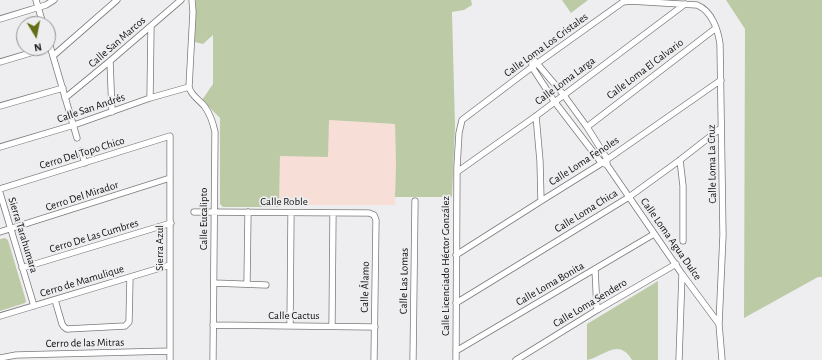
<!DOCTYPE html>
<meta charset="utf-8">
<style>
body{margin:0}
#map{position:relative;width:822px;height:360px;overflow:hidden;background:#eeeef0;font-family:"Alegreya Sans",sans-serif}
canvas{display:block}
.north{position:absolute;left:16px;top:16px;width:40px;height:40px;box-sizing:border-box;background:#eeeef0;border:1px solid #959597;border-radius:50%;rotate:170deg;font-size:11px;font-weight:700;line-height:16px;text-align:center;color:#101011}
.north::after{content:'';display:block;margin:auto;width:14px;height:18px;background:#646d13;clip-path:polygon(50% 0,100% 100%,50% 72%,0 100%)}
</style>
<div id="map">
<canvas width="822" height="360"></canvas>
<div class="north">N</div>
</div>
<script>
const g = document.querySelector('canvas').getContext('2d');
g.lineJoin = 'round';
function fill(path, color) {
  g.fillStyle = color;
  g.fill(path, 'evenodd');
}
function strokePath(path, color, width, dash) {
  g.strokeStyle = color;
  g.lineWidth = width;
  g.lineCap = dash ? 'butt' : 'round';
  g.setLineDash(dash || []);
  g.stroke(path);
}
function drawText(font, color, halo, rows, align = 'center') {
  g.font = font + ' "Alegreya Sans",sans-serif';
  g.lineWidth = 3.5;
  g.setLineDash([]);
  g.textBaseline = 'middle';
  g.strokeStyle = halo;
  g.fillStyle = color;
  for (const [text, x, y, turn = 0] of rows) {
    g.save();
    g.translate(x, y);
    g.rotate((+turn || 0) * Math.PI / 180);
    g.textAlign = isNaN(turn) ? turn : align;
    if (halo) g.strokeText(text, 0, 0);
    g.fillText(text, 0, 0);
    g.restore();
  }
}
fill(new Path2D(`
 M329,120l66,4 1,41 -1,40h-116l1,-49z`), '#f7ded6');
fill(new Path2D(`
 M196,0h275l1,5 -8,5 -12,2 3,114 -3,71h-57l1,-32 -1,-41 -66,-4 -1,37 -48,-1 -1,51h-56l-3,-3v-86l-18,-18 11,-16v-49l-10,9 -8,-2z
 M562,0h26l-17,13z
 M726,0h96v277h-4l-74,41 1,-289z
 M5,238l3,2 18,61 -1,2 -25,8v-72z
 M658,281v79h-26c-14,-23 -28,-3 -45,0v-36z`), '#bdcaa6');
const minor = new Path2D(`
 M36,0l7,24
 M192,0l1,12 -4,75c2,9 11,13 16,20 6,8 8,16 10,25l-2,228
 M0,19l46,-14 8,-5
 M48,39l29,99
 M53,56l64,-56
 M532,58v9l22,34 46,60 7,4 75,109 37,50
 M110,61l2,51
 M535,61l28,33 24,33 19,30 1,6
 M0,62l47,-14
 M65,98l45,-37 71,-61
 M150,98l1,-72
 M0,106l63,-18
 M536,116l4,45 1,40
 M587,127l129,-99
 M0,147l74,-22 76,-27 39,-11
 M81,151l4,12
 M680,160l3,26v55
 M457,172l79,-56 149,-112
 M0,189l170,-53v224
 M0,193l34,113
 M194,212l175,1 5,2 2,5 -2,140
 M0,232l170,-54
 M456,255l85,-54 61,-38 119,-83
 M22,268l149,-45
 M595,269l2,41
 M214,283l52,2
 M247,284l1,-72
 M55,300l7,24 2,3 3,2 58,-3 4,-4 1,-45
 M456,303l173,-106 51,-37 41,-32
 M0,316l170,-51
 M213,325l162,2
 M290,326l1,-113
 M332,326l1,-113
 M456,351l198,-117
 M0,358l16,-3 154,-4
 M413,360l2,-159
 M456,360l1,-193 2,-34 3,-13 70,-53 91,-65 7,-1 67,4c15,6 21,25 23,39l3,191 -4,89 3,36
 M516,360l81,-50 79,-46
 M679,360l3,-86`);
strokePath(minor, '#7a7a7c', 7);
strokePath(minor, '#fff', 5.5);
drawText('11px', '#101011', '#eeeef0', [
 ["Calle San Marcos",117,42,-41],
 ["Calle Loma Los Cristales",546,45,-36],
 ["Calle Loma El Calvario",645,69,-37],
 ["Calle Loma Larga",565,81,-37],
 ["Calle San Andrés",91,108,-19],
 ["Cerro Del Topo Chico",82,153,-17],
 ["Calle Loma Fenoles",584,161,-33],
 ["Calle Loma La Cruz",712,164,-91],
 ["Cerro Del Mirador",82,196,-18],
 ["Calle Roble",284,202],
 ["Calle Loma Chica",586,211,-32],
 ["Calle Eucalipto",204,219,-90],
 ["Sierra Tarahumara",23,235,73],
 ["Cerro De Las Cumbres",94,236,-17],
 ["Calle Loma Agua Dulce",671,239,55],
 ["Sierra Azul",160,248,-90],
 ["Calle Licenciado Héctor González",446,266,-90],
 ["Cerro de Mamulique",82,281,-17],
 ["Calle Las Lomas",404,281,-89],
 ["Calle Loma Bonita",550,284,-30],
 ["Calle Álamo",365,287,-89],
 ["Calle Loma Sendero",590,303,-31],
 ["Calle Cactus",294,316],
 ["Cerro de las Mitras",85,343,-1]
]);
</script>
